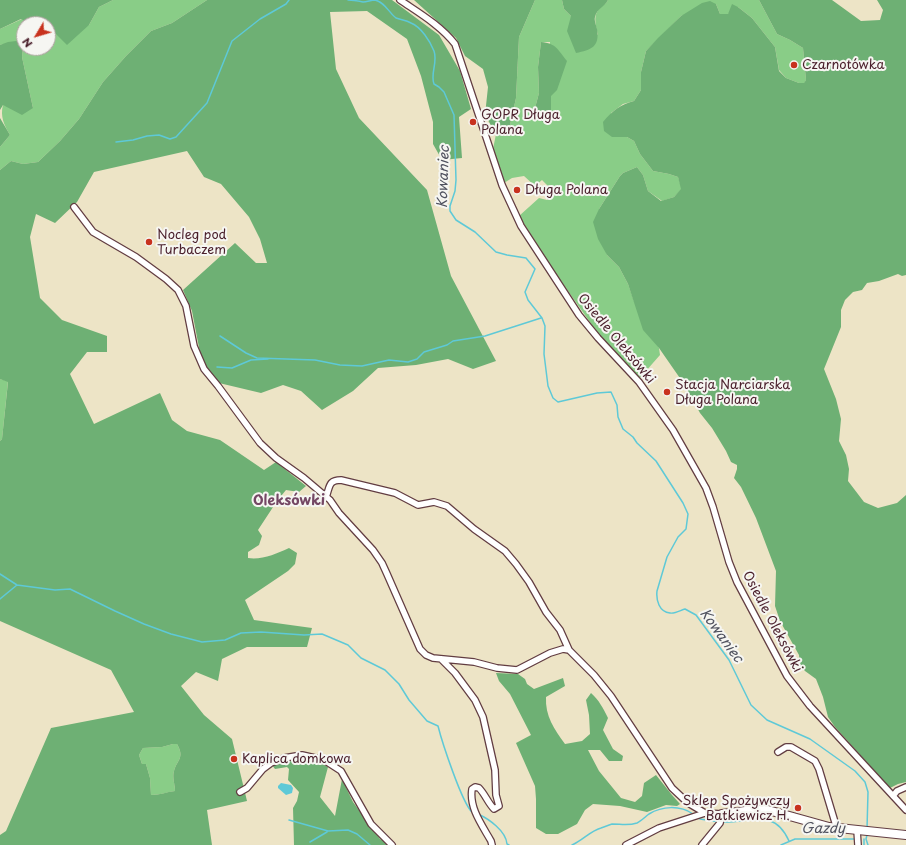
<!DOCTYPE html>
<meta charset="utf-8">
<style>
body{margin:0}
#map{position:relative;width:906px;height:845px;overflow:hidden;background:#ede4c6;font-family:"Playpen Sans",sans-serif}
canvas{display:block}
.north{position:absolute;left:16px;top:16px;width:40px;height:40px;box-sizing:border-box;background:#f6f6f2;border:1px solid #b1a0a2;border-radius:50%;rotate:232deg;font-size:11px;font-weight:700;line-height:16px;text-align:center;color:#4a1f2b}
.north::after{content:'';display:block;margin:auto;width:14px;height:18px;background:#c8321e;clip-path:polygon(50% 0,100% 100%,50% 72%,0 100%)}
</style>
<div id="map">
<canvas width="906" height="845"></canvas>
<div class="north">N</div>
</div>
<script>
const g = document.querySelector('canvas').getContext('2d');
g.lineJoin = 'round';
function fill(path, color) {
  g.fillStyle = color;
  g.fill(path, 'evenodd');
}
function strokePath(path, color, width, dash) {
  g.strokeStyle = color;
  g.lineWidth = width;
  g.lineCap = dash ? 'butt' : 'round';
  g.setLineDash(dash || []);
  g.stroke(path);
}
function drawText(font, color, halo, rows, align = 'center') {
  g.font = font + ' "Playpen Sans",sans-serif';
  g.lineWidth = 4;
  g.setLineDash([]);
  g.textBaseline = 'middle';
  g.strokeStyle = halo;
  g.fillStyle = color;
  for (const [text, x, y, turn = 0] of rows) {
    g.save();
    g.translate(x, y);
    g.rotate((+turn || 0) * Math.PI / 180);
    g.textAlign = isNaN(turn) ? turn : align;
    if (halo) g.strokeText(text, 0, 0);
    g.fillText(text, 0, 0);
    g.restore();
  }
}
fill(new Path2D(`
 M113,0h94l-35,23 -21,8 -25,25 -23,26 -24,37 -19,22 -22,21 -15,2 -12,-3 -11,9v-23l10,-12c-6,-10 -10,-19 -7,-30l30,3 -11,-51 2,-17 -24,5v-16l22,-10 8,5h-6v24h24v-18l5,1 36,-6 10,-18z
 M535,0h27l2,9 7,7 27,19c-2,-10 -6,-20 3,-28 3,-3 5,-3 7,-7h151l18,34 13,6 13,8 3,32 -2,4 -5,-1 -13,-5 -7,-8 -4,-23 -23,-29 -14,-11 -10,7h-8l-4,-10 -35,12 -35,35 -5,21v18l-7,11 -11,3 -12,9 1,24h15l7,4 6,13 13,17 16,3 9,3 4,12 -8,8 -12,4 -14,-10 -5,-16 -6,-8 -14,6 -3,3 -21,33 8,46 12,12 9,17 6,17 25,47 1,7 -22,25 -44,-52 -38,-54 -37,-58 20,-18 8,2 7,-8 -12,-12 -7,6 -11,-10 -12,2 -8,5 -11,-34 3,-15 14,-9 6,-27 3,-61zM541,42h9l1,69 -7,12 -9,-7v-8l4,-15 -1,-26z
 M0,379l8,2 -6,58 -2,2z
 M173,744h4c8,14 0,16 -3,27 -2,6 1,14 1,20 -8,1 -15,4 -24,4l-1,-17 -4,-14h-4l-3,-9 4,-7 19,-1z`), '#89cd87');
fill(new Path2D(`
 M0,0h113l-14,7 -10,18 -22,20 -14,-14 -5,-1v-6h-18l-9,-5 -21,10z
 M207,0h185l47,35 21,36 11,38 -12,8 3,41 -20,2 -9,-16v-22l-12,-46 -14,-37 -40,-28 -37,1 6,57 23,49 68,72 24,86 45,85 -23,8 -25,-10 -32,6 -38,3 -25,23 -31,19 -21,-19 -18,-6 -22,8 -42,-10 -13,-15 -5,-10 -9,-47 -9,-21 52,-47 21,20h11l-7,-24 -11,-22 -28,-33 -17,-7 -17,-26 -93,21 -17,30 -22,21 -19,-9 -6,23 10,61 22,22 45,16v16h-20l-17,22 24,50 66,-31 12,27 15,11 33,9 44,30 12,-8 30,24 -7,6 -13,-2 -9,11 -19,29 4,6 -3,9 -11,7v6c14,2 28,-4 41,-10l8,5 -2,11 -7,7 -43,29 9,20 58,8 -5,19h-60l-25,12 -4,22 -22,-9 -15,14 23,29 28,24 15,62 -40,9 5,35h-212v-10l6,-4 45,-103 83,-16 -23,-42 -111,-49v-180l2,-2 6,-57 -8,-3v-209l11,-9 12,3 15,-2 22,-21 19,-22 24,-37 23,-26 25,-25 21,-8zM173,744h4c8,14 0,16 -3,27 -2,6 1,14 1,20 -9,1 -15,4 -24,4l-1,-17 -4,-14h-4l-3,-9 4,-7 19,-1z
 M414,0h121l-16,37 -3,61 -6,27 -14,9 -11,-19 3,-28 -5,-18 -18,-13 -9,-18z
 M562,0h46c-3,7 -11,8 -13,17 -1,3 1,8 2,12 3,18 -6,21 -21,24l-9,-22 4,-15 -7,-7z
 M759,0h73l29,21 19,-1 3,-10 -6,-10h29v275l-4,1 -4,-2 -19,7 -12,2 -5,7 -9,2 -8,8 -4,10v17l-17,42 12,30 5,20 -2,22 7,14 3,14 -1,12 16,21 14,6 19,-5 9,-8v287l-8,2 -8,4 -55,-61 -7,-10 -5,-20 -7,-18 -11,-8 -5,-6 -1,-10 -19,-34 -5,-15 1,-35 -20,-53 -15,-31 -7,-9 3,-9v-4l-6,-3 -5,-11 -14,-23 -12,-15 -16,-29 -25,-36 -16,-18 -15,-46 -9,-17 -12,-12 -9,-16 -5,-17 6,-13 21,-33 3,-3 14,-6 6,8 5,16 13,10 13,-4 7,-8 -3,-12 -9,-3 -16,-3 -13,-17 -6,-13 -7,-4h-15l-8,-6 -1,-9c10,-12 17,-17 31,-21l7,-11v-18l5,-21 12,-13 23,-22 21,-13 8,-2 6,3 4,10h8l4,-10 6,3 14,11 23,29 4,24 7,7 13,5h5l2,-3 -3,-32 -13,-8 -13,-6z
 M24,40l-2,17 11,51 -11,7 -19,-10 -3,5v-65l8,-3z
 M541,42c15,1 17,8 26,19l-10,29 -6,6v15l-7,12 -10,-7 1,-8 4,-15 -1,-26z
 M0,118l10,17 -10,12z
 M496,673l22,1 7,5 2,5 7,5 29,-11 2,8 -19,11c-1,19 8,32 19,47l17,-3 8,-7 -1,-19 -3,-15 5,-7c8,7 12,15 17,25l-5,12 10,19 10,7 -1,5h-13l-9,-11h-12l11,21 22,27 14,4 7,-6 2,-13 12,-8 16,20 8,9 -3,2 -11,-1 -19,7 -27,-6 -27,-2 -8,6 -8,14 -19,10h-12l-10,-6v-29l-1,-13 -19,-43 15,-8 -21,-41 -11,-13z
 M301,759l18,3 9,5 -8,30 15,19 7,-37 11,23 27,37 12,6h-98l-1,-37 4,-7 2,-9 -11,-12 1,-11 -2,-2 -12,2 -3,-4z`), '#6eb074');
fill(new Path2D(`
 M281,783l10,2 2,3 -1,5 -6,2 -8,-7v-2z`), '#5ec9d7');
strokePath(new Path2D(`
 M348,0c5,0 10,1 15,2 4,0 8,-2 12,-2 11,3 13,12 21,18 5,2 10,2 15,5 10,4 19,18 23,28 4,11 -4,23 0,33l5,3 5,5 10,23 2,65 -1,11 -5,15v5l6,9 19,12 21,20 11,3 19,3 9,11 -10,23 3,8 14,18 3,8 -1,28 4,32 5,12 5,4 39,-9 14,-1 6,13 1,12 5,12 10,8 4,6 19,18 27,42 5,11 -2,15 -8,8 -11,20 -10,34c-1,9 2,21 13,22 5,1 11,-3 15,-4l11,6 33,45 22,45 16,15 43,19 45,32 10,11 3,10 -1,37
 M116,142l17,-2 14,-4 12,-1 11,4 6,-2 31,-34 25,-62 28,-22 26,-15 3,-4
 M220,336l26,17 11,5 58,2 25,5 22,1 27,-6 19,2 9,-3 7,-7 23,-7 6,-4 32,-5 56,-18
 M217,367l15,1 19,-8 17,-1
 M0,574l17,11 38,5 15,-1 45,22 29,13 27,10 31,8 23,-2 16,-7 20,-1 43,3 18,-1 26,11 13,13 24,12 14,14 10,16 18,21 11,5c4,16 24,77 34,86
 M0,599l17,-14
 M478,814c11,5 28,17 29,30l2,1
 M698,817l2,2 19,3
 M289,820l39,11 20,-1 9,4 13,11
 M723,822c27,1 51,-15 66,19
 M867,835l-1,4 2,6
 M864,839v6
 M310,842l17,-10
 M572,845c10,-4 18,-14 29,-17 3,-1 8,-3 11,-4 9,0 16,2 25,-1 4,-2 8,-6 12,-9 13,-8 31,-9 44,0
 M781,845l14,-6h61`), '#5ec9d7', 1.5);
const street = new Path2D(`
 M400,0c19,13 40,25 55,44l47,141 19,41 58,89 19,23 41,44 34,48 33,58 7,19 16,55 8,20 50,94 23,30 96,104
 M74,207l19,25 43,25 30,22 12,11 8,16 8,40 10,23 14,17 42,57 16,15 28,20 26,22 9,13 34,37 9,13 5,11 33,75 6,6 7,3 41,4 23,6 20,2 33,-17 13,-4 6,1 25,25 17,21 61,92 16,15 17,10
 M326,497c4,-10 2,-17 15,-17l54,13 23,12 16,-3 13,4 27,23 31,22 11,13 13,18 17,30 14,18 9,20
 M441,659l14,14 20,27 8,17 12,53 1,25 3,11 -5,3c-6,-6 -9,-15 -15,-21l-4,-1 -3,2c-3,19 10,36 19,52l1,4
 M778,752l8,-5h5l24,14 4,8 18,60
 M240,792l7,-4 16,-19 8,-6 13,-5 18,-3 22,5 17,11 30,53 21,21
 M893,796l4,-5 9,-4
 M857,830l1,15
 M626,845l33,-17 46,-15 17,1 -2,9 -18,22`);
const secondary = new Path2D(`
 M722,814l31,-4h15l61,17 77,8`);
strokePath(street, '#623d42', 8);
strokePath(secondary, '#623d42', 10);
strokePath(street, '#fff', 5.5);
strokePath(secondary, '#fff', 8);
for (const [x, y, r, color] of [
 [794,65,4,"#c8321e"],
 [473,122,4,"#c8321e"],
 [517,190,4,"#c8321e"],
 [149,242,4,"#c8321e"],
 [667,392,4,"#c8321e"],
 [234,759,4,"#c8321e"],
 [798,808,4,"#c8321e"]
]) {
  const dot = new Path2D();
  dot.arc(x, y, r, 0, 2 * Math.PI);
  g.fillStyle = color;
  g.fill(dot);
  strokePath(dot, '#f6f6f2', 1.5);
}
drawText('13px', '#4a1f2b', '#f6f6f2', [
 ["Czarnotówka",802,65],
 ["GOPR Długa",481,115],
 ["Polana",481,130],
 ["Długa Polana",525,190],
 ["Nocleg pod",157,235],
 ["Turbaczem",157,250],
 ["Stacja Narciarska",675,385],
 ["Długa Polana",675,400],
 ["Kaplica domkowa",242,759],
 ["Sklep Spożywczy",790,801,"right"],
 ["Batkiewicz H.",790,816,"right"]
], 'left');
drawText('13px', '#4a1f2b', '#f6f6f2', [
 ["Osiedle Oleksówki",616,339,50],
 ["Osiedle Oleksówki",772,622,62]
]);
drawText('italic 14px', '#50525f', '#f6f6f2', [
 ["Kowaniec",444,177,-88],
 ["Kowaniec",721,636,54],
 ["Gazdy",823,829]
]);
drawText('bold 14px', '#744764', '#f6f6f2', [
 ["Oleksówki",289,501]
]);
</script>
